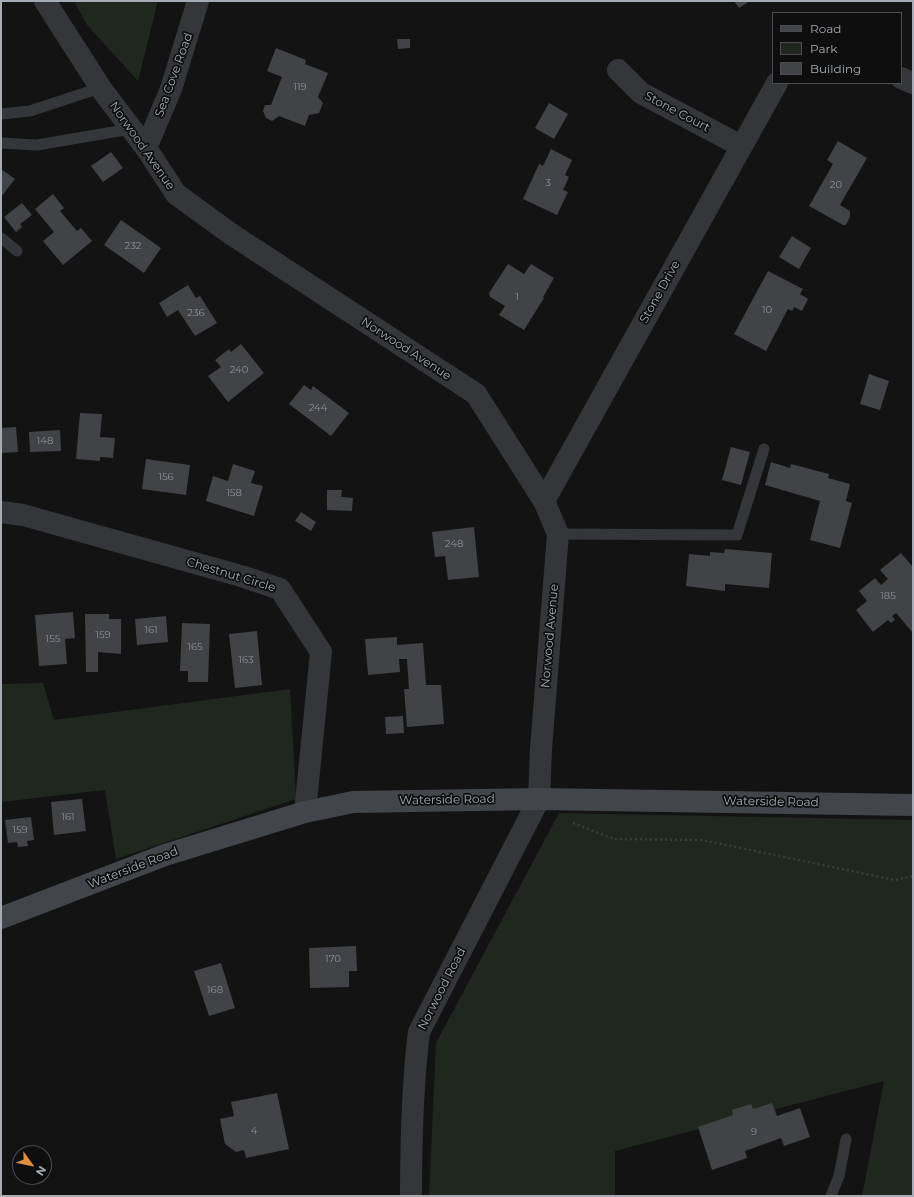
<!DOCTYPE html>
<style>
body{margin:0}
#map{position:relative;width:914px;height:1197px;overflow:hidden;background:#131314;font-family:Montserrat,sans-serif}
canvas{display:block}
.frame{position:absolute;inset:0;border:2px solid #a6acb3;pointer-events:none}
.legend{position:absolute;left:772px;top:12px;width:130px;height:72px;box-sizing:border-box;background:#0e0e0f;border:1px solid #4b4d51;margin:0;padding:5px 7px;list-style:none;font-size:12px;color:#a6acb3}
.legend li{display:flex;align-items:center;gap:8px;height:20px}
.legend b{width:20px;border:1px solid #4b4d51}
.north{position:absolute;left:12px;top:1145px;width:40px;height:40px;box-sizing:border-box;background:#0e0e0f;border:1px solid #4b4d51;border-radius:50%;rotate:123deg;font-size:11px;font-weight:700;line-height:16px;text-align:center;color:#a6acb3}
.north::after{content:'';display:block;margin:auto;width:14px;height:18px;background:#e08e3f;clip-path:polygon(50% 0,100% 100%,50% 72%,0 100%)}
</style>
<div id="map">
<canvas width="914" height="1197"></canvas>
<div class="frame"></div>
<ul class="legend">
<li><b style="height:5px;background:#424549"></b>Road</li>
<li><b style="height:11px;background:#20271f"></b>Park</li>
<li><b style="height:11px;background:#424347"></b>Building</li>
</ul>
<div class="north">N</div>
</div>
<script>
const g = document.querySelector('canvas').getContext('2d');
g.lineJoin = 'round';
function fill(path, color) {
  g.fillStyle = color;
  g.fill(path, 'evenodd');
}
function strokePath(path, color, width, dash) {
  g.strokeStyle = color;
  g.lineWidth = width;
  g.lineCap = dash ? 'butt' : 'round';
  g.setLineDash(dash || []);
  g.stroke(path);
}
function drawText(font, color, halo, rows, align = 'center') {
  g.font = font + ' Montserrat,sans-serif';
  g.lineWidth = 3.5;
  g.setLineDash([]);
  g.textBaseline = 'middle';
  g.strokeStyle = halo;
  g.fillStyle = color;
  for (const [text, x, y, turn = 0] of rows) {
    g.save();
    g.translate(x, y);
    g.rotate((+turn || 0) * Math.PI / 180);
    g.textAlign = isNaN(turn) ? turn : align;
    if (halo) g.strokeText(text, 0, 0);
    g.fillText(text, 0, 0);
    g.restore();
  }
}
fill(new Path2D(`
 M74,1h84l-20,80 -51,-56z
 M43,683l11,37 236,-31 6,110 -180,60 -11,-69 -104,12v-118z
 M559,813l354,7v376h-51l22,-115 -269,70v45h-186l7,-153z`), '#20271f');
fill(new Path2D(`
 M734,1h16l-11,7z
 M397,39h13v9l-12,1z
 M276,48l30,12 -1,4 23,9 -10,24 5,6 -4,10 -10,2 -4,11 -26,-10 -7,5 -6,-3 -3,-7 2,-6h6l11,-28 -15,-6z
 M549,103l19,11 -14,25 -19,-11z
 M838,141l29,17 -27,47 10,6v6l-4,8h-3l-34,-19 24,-42 -6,-4z
 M551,149l21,11 -7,15 4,2 -6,13 5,2 -11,23 -34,-16 16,-35 4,2z
 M111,152l12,16 -20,14 -12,-16z
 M1,169l14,10 -14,18z
 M53,194l11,14 -4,3 17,20 4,-3 11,13 -29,24 -20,-24 11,-9 -19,-23z
 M22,203l10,12 -12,9 2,3 -6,5 -12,-15z
 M121,220l40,28 -17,25 -40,-28z
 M792,236l19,12 -12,21 -20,-12z
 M508,264l16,10 7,-10 23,14 -11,19 1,1 -20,32 -25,-15 6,-9 -15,-9 -1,-4z
 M768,271l35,18 -3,5 8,5 -6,12 -8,-4 -2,4 -4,-2 -22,42 -32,-17z
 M188,285l8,13 4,-2 17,27 -22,13 -17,-26 -11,7 -8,-14z
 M241,344l23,29 -36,29 -20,-26 13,-9 -6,-7 14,-11 2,3z
 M869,374l20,7 -9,29 -20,-6z
 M304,385l7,5 2,-4 36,27 -18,23 -42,-32z
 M80,413l22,1 -2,23 15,1 -2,20 -13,-1v4l-24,-2z
 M16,427l2,25 -17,1v-25z
 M60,430l1,21 -31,1 -1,-20z
 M731,447l19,5 -9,33 -19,-5z
 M146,459l44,6 -4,30 -44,-6z
 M771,462l19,6 1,-4 38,10 -1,4 22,6 -4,17 6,2 -12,45 -30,-8 10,-39 -55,-16z
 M233,464l22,7 -4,12 12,3 -9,30 -48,-15 7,-25 15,5z
 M327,490h15l-1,7 12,1 -1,13 -25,-1z
 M301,512l15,10 -5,9 -16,-10z
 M474,527l5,50 -31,3 -3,-24 -10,1 -3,-25z
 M725,549l47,4 -3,35 -44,-4v7l-39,-5 3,-32 21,2v-4l14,1z
 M901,553l12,14v66l-17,-20 -4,3 3,4 -4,3 -3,-3 -15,12 -17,-22 11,-9 -8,-10 16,-13 6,7 7,-6 -8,-9z
 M73,612l2,26 -10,1 2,25 -28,2 -4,-51z
 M85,614h24v5h12v35l-23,-2v20h-12z
 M166,616l2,26 -31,3 -2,-26z
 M182,623l28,1 -2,58h-20v-11h-8z
 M257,631l5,54 -27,3 -6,-54z
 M397,637v8l26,-2 3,42h15l3,39 -37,3 -3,-38h5l-2,-30h-8l1,13 -32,3 -3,-36z
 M403,716l1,17 -18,1 -1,-17z
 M82,799l4,32 -32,4 -3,-33z
 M31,817l3,23 -7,1 1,5 -10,1 -1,-5 -9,1 -3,-23z
 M356,946l1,25h-8v16l-39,1 -1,-40z
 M221,963l14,45 -26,8 -15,-45z
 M277,1093l12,56 -43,9 -2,-8 -8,2 -11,-8 -5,-25 14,-3 -3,-14z
 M772,1103l5,13 23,-8 10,29 -26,9 -3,-8 -36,13 2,7 -35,12 -14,-43 35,-12 -1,-5 19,-6 2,5z`), '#424347');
strokePath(new Path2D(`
 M573,823l41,16 88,1 193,40 18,-4`), '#3a3d40', 2.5, [2, 3]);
strokePath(new Path2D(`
 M1,114l29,-3 70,-23
 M1,143l36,2 94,-16
 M1,238l16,13
 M558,534l179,1 27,-86
 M831,1196l8,-20 7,-37`), '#343639', 11);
strokePath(new Path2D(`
 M618,70l23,23 100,53
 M901,78l12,5
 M146,148l25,-59 27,-88
 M544,501l233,-418
 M1,512l22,3 218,61 39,13 41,63 -16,160`), '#343639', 22);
strokePath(new Path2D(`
 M45,1l57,89 44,58 30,46 55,40 245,160 68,107 14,33 -17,215 -2,50 -120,233c-7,55 -8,109 -8,164`), '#343639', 22);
strokePath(new Path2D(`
 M1,918l164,-63 140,-43 48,-10 186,-3 374,6`), '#424549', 22);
drawText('10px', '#8d9298', null, [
 ["119",300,87],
 ["3",548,183],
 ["20",836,185],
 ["232",133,246],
 ["1",517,297],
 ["10",767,310],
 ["236",196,313],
 ["240",239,370],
 ["244",318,408],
 ["148",45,441],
 ["156",166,477],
 ["158",234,493],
 ["248",454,544],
 ["185",888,596],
 ["161",151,630],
 ["159",103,635],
 ["155",53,639],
 ["165",195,647],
 ["163",246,660],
 ["161",68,817],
 ["159",20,830],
 ["170",333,959],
 ["168",215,990],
 ["4",254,1131],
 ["9",754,1132]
]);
drawText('12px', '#a6acb3', '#0e0e0f', [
 ["Sea Cove Road",174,75,-70],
 ["Stone Court",677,112,28],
 ["Norwood Avenue",142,146,55],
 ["Stone Drive",660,292,-61],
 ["Norwood Avenue",406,349,33],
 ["Chestnut Circle",231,575,17],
 ["Norwood Avenue",550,636,-85],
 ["Waterside Road",447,800,-1],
 ["Waterside Road",771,802,1],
 ["Waterside Road",133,868,-21],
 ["Norwood Road",442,989,-63]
]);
</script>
